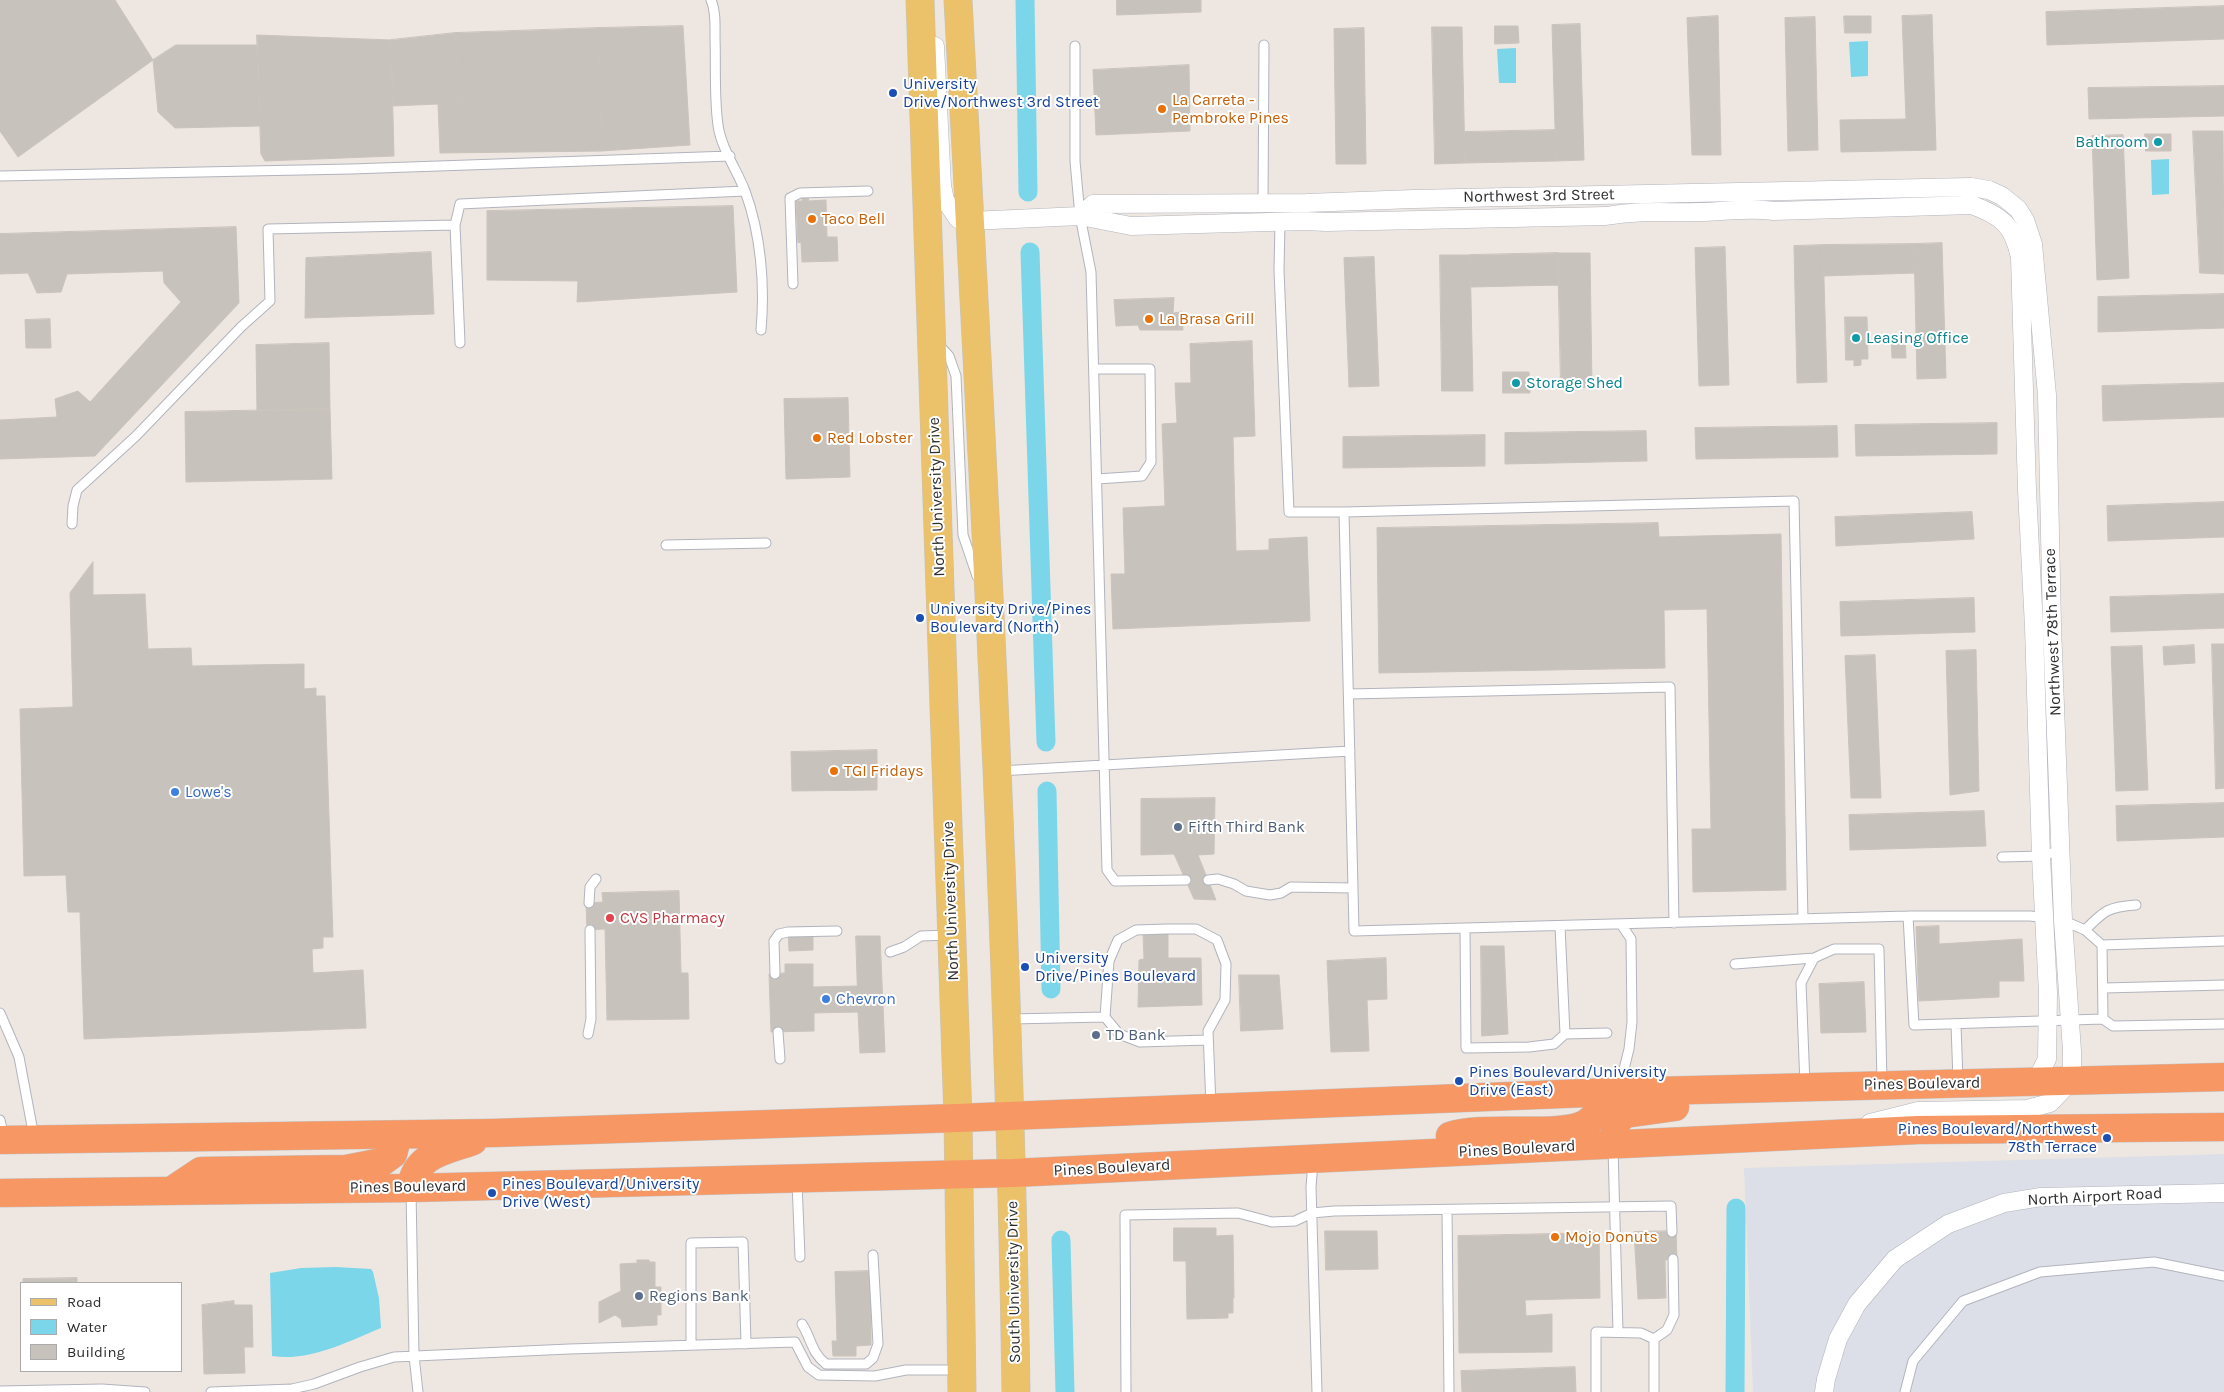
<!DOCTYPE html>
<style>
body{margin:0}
#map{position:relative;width:2224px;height:1392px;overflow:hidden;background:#eee7e1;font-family:Karla,sans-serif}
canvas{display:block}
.legend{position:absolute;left:20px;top:1282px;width:162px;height:90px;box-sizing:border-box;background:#fff;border:1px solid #ababab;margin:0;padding:6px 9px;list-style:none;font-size:15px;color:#2e2e2e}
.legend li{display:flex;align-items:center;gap:10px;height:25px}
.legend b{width:25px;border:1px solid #ababab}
</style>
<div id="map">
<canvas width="2224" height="1392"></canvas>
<ul class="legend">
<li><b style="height:6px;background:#ebc16a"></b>Road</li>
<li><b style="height:14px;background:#7bd6ea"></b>Water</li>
<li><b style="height:14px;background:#c7c3bc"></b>Building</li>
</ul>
</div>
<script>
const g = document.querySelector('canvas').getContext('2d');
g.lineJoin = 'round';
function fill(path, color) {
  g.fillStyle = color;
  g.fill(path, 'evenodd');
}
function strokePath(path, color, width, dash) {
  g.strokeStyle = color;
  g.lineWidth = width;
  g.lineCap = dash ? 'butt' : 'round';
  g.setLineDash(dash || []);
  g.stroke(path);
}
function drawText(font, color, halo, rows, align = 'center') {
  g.font = font + ' Karla,sans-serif';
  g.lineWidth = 4;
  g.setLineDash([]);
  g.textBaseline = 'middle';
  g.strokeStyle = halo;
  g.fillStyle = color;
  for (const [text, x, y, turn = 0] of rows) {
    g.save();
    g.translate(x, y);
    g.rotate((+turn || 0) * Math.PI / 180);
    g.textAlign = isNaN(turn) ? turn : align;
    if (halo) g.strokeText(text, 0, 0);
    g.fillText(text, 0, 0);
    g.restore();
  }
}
fill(new Path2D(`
 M2224,1154v238h-471l-9,-224z`), '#dcdfe7');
fill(new Path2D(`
 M1868,41v35l-17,1 -2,-35z
 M1516,48v35h-17l-2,-34z
 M2169,159v35l-17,1 -1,-35z
 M336,1267l35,2 2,3 6,26 2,30c-34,14 -72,34 -109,28l-2,-83 31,-5z`), '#7bd6ea');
strokePath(new Path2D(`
 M1025,0l3,192
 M1030,252l16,490
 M1047,791l4,198
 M1061,1240l4,152
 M1735,1392l1,-184`), '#7bd6ea', 19);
const building = new Path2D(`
 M0,0h115l38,60 -135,97 -18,-26z
 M1117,0h84v12l-84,3z
 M2224,6v33l-177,6 -1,-33z
 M1932,15l4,135 -95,2 -1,-32 66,-1 -4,-103z
 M1718,16l3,139h-29l-5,-137z
 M1844,16h27v17h-26z
 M1815,17l3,133 -30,1 -3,-133z
 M1580,24l4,136 -28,1 -4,-136z
 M683,26l7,119 -88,6 -4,-123z
 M1495,26h23l1,17 -24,1z
 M1432,27h30l3,136 -30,1z
 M598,28l4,123 -162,2 -2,-49 22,-1 -5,-70z
 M1364,28l2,136h-30l-2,-135z
 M455,33l5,70 -67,3 -2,-66z
 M257,35l134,5 3,116 -129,5 -4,-7z
 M176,45h81l3,81 -85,2 -17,-16 -5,-52z
 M1189,65l1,66 -94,4 -3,-65z
 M2224,86v30l-135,3 -1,-31z
 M1555,130l1,31 -91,2 -1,-31z
 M2193,131h30l1,143 -24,-1z
 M2145,134h26v17h-25z
 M2123,135l6,143 -32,2 -5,-144z
 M802,198h6l1,3 17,-1 1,37h10l1,24 -36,1 -1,-20 -3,1 -2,-42h6z
 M733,206l4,86 -160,10 1,-21 -91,-1v-69z
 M236,227l3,76 -144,153 -95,3v-39l57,-3 -2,-18 23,-8 12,11 91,-100 -17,-19 -1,-12 -96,3 -6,18 -24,1 -9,-20 -28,1v-40z
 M1942,243l4,135 -29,1 -3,-135z
 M1914,244l1,29 -91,3 -1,-31z
 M1823,245l4,137 -30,1 -3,-137z
 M1725,247l4,138 -30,1 -4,-138z
 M431,252l3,62 -129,4 1,-60z
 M1558,253l1,32 -88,2 -1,-32z
 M1558,253h32l2,134 -31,1z
 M1440,255h30l3,136h-31z
 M1374,257l5,129 -30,1 -5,-129z
 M2224,294v34l-126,4v-35z
 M1174,298l-1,15 9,-1 1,18h-43l-2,-5 -22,1 -2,-26z
 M1845,317h22l1,42h-7v6l-7,1v-6h-8z
 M50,319l1,29h-25l-1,-28z
 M1905,335l1,23h-14l-1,-22z
 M1252,341l3,95 -22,1 3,114 33,-1v-11l38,-2 3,84 -197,8 -2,-55h14l-2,-66 42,-2 -3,-82 15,-1 -2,-40h16l-1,-39z
 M329,343l1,66 -73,2 -1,-66z
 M1503,372h26l1,21h-27z
 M2224,383v34l-121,4 -1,-35z
 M848,398l2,79 -64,2 -2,-80z
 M330,409l2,70 -146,3 -1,-70z
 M1997,423v31l-141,2 -1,-31z
 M1837,426l1,31 -142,2 -1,-31z
 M1646,431l1,30 -142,3v-31z
 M1485,435v31l-142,2v-31z
 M2224,502v35l-116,4 -1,-35z
 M1972,512l2,27 -138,7 -1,-29z
 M1658,523l1,14 122,-3 5,356 -93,2 -1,-63h19l-4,-220 -43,1 1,58 -286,5 -2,-145z
 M93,562v33l52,-1 3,55 43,-1 1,18 112,-2v25l12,-1v8h9l8,241h-10v11l-11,1 1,24 50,-3 3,58 -282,11 -4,-127h-12l-2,-37 -42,1 -4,-167 53,-2 -3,-114z
 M2224,594v34l-113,4 -1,-35z
 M1974,598l1,34 -134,4 -1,-34z
 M2212,644h12v144l-8,1z
 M2194,645l1,18 -31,2 -1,-18z
 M2142,646l6,144 -32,1 -5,-144z
 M1976,650l3,141 -29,4 -4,-144z
 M1875,655l6,143h-30l-6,-142z
 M877,750v40l-85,1 -1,-39z
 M1215,798l-1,56 -16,1 18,45 -22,-1 -20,-45 -33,1v-56z
 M2224,803v34l-107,4 -1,-35z
 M1984,811l2,35 -136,4 -1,-35z
 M679,891l2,82h7l1,46 -82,1 -2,-91 -18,1 -1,-27 17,-1 -1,-9z
 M1939,926v18l83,-5 2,42h-25v16l-80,4 -3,-74z
 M813,927v23l-24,1 -1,-23z
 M1168,932v26h33l1,47 -64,2 1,-47 5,-1 -1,-26z
 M856,936h24l5,116 -25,1 -2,-41 -44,1v18l-43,1 -2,-58 16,-1v-9h28v23l44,-1z
 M1481,946h23l4,88 -26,2z
 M1386,958l1,41 -20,1 2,51 -38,1 -4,-91z
 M1239,975h40l4,54 -42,2z
 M1864,982l2,50 -45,1 -2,-49z
 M1174,1228h42v8l17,-1 1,63h-1v15h-5v5l-41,1 -1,-58h-12z
 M1325,1231h52l1,38 -52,1z
 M1676,1231l1,28 -12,1 1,38 -28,1 -4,-67z
 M1599,1233l1,65 -75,2 1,16 26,-2v38l-93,1 -1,-117z
 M637,1260h12l1,2h5v25h6v28h-4v10l-35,2 -1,-8 -6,-4 -16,8v-21l22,-11 -1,-27 17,-1z
 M869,1271l1,18h3v26h-2v30l-15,1v10h-23l-1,-15h5l-2,-69z
 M77,1278v5h-54v-4z
 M234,1301v4h18l1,42h-9l1,26 -41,1 -2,-69z
 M1575,1367l1,25h-114l-1,-21z`);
fill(building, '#c7c3bc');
strokePath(building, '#cac3bb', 1);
const lane = new Path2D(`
 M711,0c5,11 4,26 4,38 1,28 -1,59 3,87 3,23 19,45 27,66 16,43 20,94 16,139
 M1075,46v115l5,55 11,56 16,598 8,11 71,-1
 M0,176l351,-7 379,-13
 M1263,203l1,-158
 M1280,223l-1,47 10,242h55l10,419 554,-15h122l17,2
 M793,284l-3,-86 10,-5 68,-2
 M460,343l-5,-118 5,-21 285,-13
 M937,343l12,13 7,20 7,159 14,41
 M1094,369h56l1,93 -9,14 -45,3
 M1344,512l450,-11 9,418
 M72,524l1,-18 4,-16 59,-54 105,-109 29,-26 -2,-72 187,-4
 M666,545l100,-2
 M1349,694l321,-7 4,236
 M999,771l351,-20
 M2002,857l39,-1 21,-6
 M1208,880l10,-1 16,5 12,7 24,4 11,-2 10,-6 62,1
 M589,903l1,-16 6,-8
 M1908,916l6,109 189,-6
 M2062,920l23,10 17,15 1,74 10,7 111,-2
 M1560,926l5,108
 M1465,928l1,120 63,-1 25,-3 11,-10 42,-1
 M2085,930c20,-20 23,-23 51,-25
 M2102,945l122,-4
 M890,952l14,-5 17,-11 28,-1
 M1735,964l79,-6
 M775,974l-1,-33 5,-7 9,-2 49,-1
 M2104,988l120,-3
 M0,1013l19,44 15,80
 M1011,1019l94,-2
 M1956,1025l2,55
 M778,1032l2,27
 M588,1034l3,-15 -1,-89
 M1208,1040l-68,2 -21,-8 -14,-17 4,-56 9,-21 18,-10 31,-1h29l21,11 9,24 -1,36 -17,31 3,75
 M1805,1085l-4,-102 13,-25 20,-9h45l3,133
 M1615,1087l7,-10 7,-28 3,-27 -1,-83 -10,-15
 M0,1120l4,17
 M1613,1148l5,184
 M1313,1162l-2,25 6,205
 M797,1182l3,75
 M411,1190l3,166 4,36
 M1447,1210l2,182
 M802,1324c10,16 9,28 24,40h40l7,-6 5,-14 -5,-89
 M1654,1339l13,-9 7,-15 -1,-56
 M691,1345v-102l52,-1 3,102
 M0,1391l102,-2 43,3
 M211,1392l81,-3 22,-5 46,-17 34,-10 175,-8 226,-7 13,25 11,8 56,1 31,-6h52
 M1126,1392l-1,-177 113,-2 34,9 23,-1 17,-8 22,-2 337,-5 1,26
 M1596,1392v-60l45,1 13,6v53
 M1905,1392l8,-31 50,-60 77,-29 114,-10 70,14`);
const street = new Path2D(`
 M935,46l7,140 3,14 13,19 12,2 110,-5 13,-12 213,-1 108,-4 557,-12 18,3 13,6 16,13 7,11 8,24 14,151 5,231 11,294 9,131v29l-22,23 -23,6 -109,2 -48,12
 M1080,216l51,10 173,-5 22,1 280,-6c33,-6 60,-3 92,-4 25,0 51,-5 76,-1l198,-6c30,11 41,20 48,52l7,233 7,137 7,229 7,137 -1,66 -11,22
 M1824,1392l2,-13 12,-40 19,-35 38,-45 53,-35 56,-21 37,-6 183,-4`);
const primary = new Path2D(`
 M920,0l38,1118 4,274
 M958,0c25,464 51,927 58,1392`);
const highway = new Path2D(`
 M1450,1136c33,-12 115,3 138,-14 11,-8 18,-19 25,-30
 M0,1140l493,-7 465,-15 655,-26 611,-15
 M1613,1144l3,-22 9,-8 50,-7
 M411,1188c4,-34 35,-37 62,-47
 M171,1191l30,-20 145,-2 36,-7 11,-8 5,-19
 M0,1193l411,-5 602,-15 905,-43 306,-3`);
strokePath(lane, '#b1b4bd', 11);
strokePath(street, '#b1b4bd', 19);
strokePath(primary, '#c4c4c4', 29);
strokePath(highway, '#c4c4c4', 29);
strokePath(lane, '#fff', 9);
strokePath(street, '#fff', 18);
strokePath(primary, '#ebc16a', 28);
strokePath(highway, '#f79764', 28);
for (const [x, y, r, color] of [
 [893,93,5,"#1a4fb4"],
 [1162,109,5,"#e8710a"],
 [2158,142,5,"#0f9aa8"],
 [812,219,5,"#e8710a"],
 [1149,319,5,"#e8710a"],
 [1856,338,5,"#0f9aa8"],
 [1516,383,5,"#0f9aa8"],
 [817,438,5,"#e8710a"],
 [920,618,5,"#1a4fb4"],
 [834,771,5,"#e8710a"],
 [175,792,5,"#3f7fe0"],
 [1178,827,5,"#5c6f8a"],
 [610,918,5,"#e0444e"],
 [1025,967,5,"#1a4fb4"],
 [826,999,5,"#3f7fe0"],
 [1096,1035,5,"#5c6f8a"],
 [1459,1081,5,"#1a4fb4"],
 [2107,1138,5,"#1a4fb4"],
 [492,1193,5,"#1a4fb4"],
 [1555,1237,5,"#e8710a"],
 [639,1296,5,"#5c6f8a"]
]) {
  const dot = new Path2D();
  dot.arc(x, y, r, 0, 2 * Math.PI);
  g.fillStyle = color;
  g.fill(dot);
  strokePath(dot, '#fff', 2);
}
drawText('16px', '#164399', '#fff', [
 ["University",903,84],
 ["Drive/Northwest 3rd Street",903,102],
 ["University Drive/Pines",930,609],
 ["Boulevard (North)",930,627],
 ["University",1035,958],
 ["Drive/Pines Boulevard",1035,976],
 ["Pines Boulevard/University",1469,1072],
 ["Drive (East)",1469,1090],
 ["Pines Boulevard/Northwest",2097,1129,"right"],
 ["78th Terrace",2097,1147,"right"],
 ["Pines Boulevard/University",502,1184],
 ["Drive (West)",502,1202]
], 'left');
drawText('16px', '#c56008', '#fff', [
 ["La Carreta -",1172,100],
 ["Pembroke Pines",1172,118],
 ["Taco Bell",822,219],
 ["La Brasa Grill",1159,319],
 ["Red Lobster",827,438],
 ["TGI Fridays",844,771],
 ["Mojo Donuts",1565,1237]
], 'left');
drawText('16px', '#0d838f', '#fff', [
 ["Bathroom",2148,142,"right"],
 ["Leasing Office",1866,338],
 ["Storage Shed",1526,383]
], 'left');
drawText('16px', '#2e2e2e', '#fff', [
 ["Northwest 3rd Street",1539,196,-1],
 ["North University Drive",937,497,-92],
 ["Northwest 78th Terrace",2053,632,-92],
 ["North University Drive",951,901,-92],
 ["Pines Boulevard",1922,1084,-1],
 ["Pines Boulevard",1517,1149,-3],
 ["Pines Boulevard",1112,1168,-3],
 ["Pines Boulevard",408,1187,-1],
 ["North Airport Road",2095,1197,-3],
 ["South University Drive",1014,1282,-91]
]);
drawText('16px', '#366cbe', '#fff', [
 ["Lowe's",185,792],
 ["Chevron",836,999]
], 'left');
drawText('16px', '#4e5e75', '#fff', [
 ["Fifth Third Bank",1188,827],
 ["TD Bank",1106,1035],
 ["Regions Bank",649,1296]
], 'left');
drawText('16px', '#be3a42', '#fff', [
 ["CVS Pharmacy",620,918]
], 'left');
</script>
